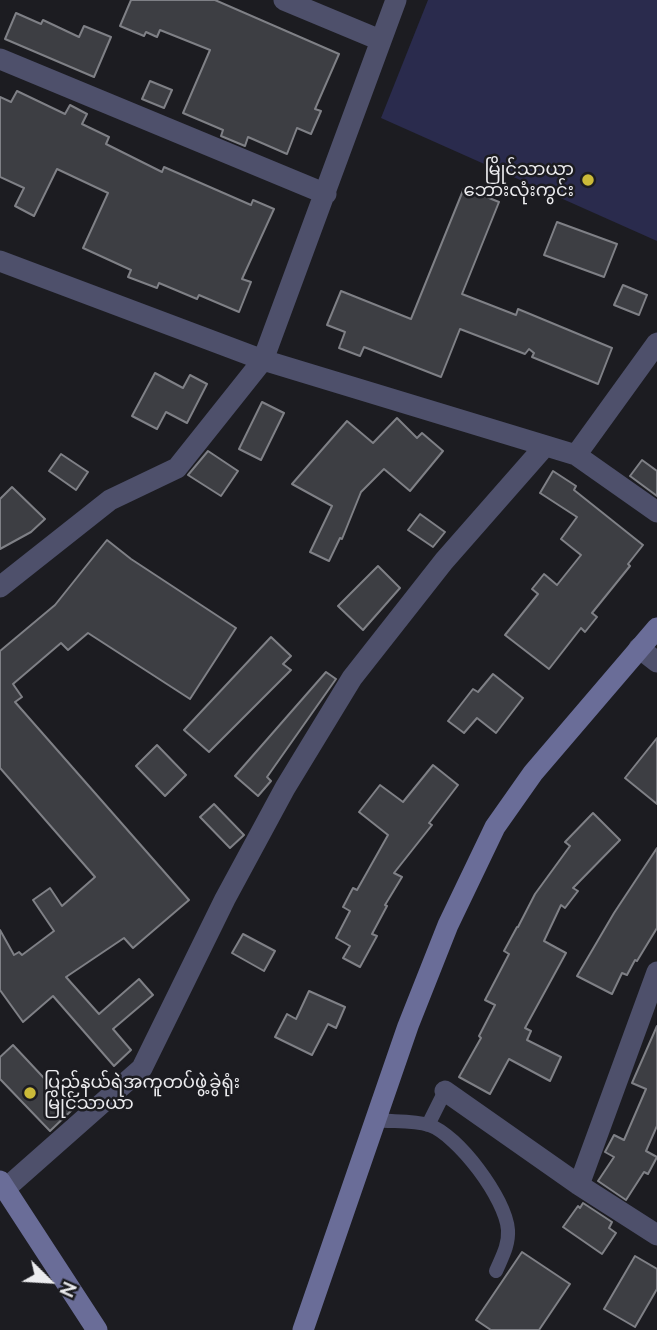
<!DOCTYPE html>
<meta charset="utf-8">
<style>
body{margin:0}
#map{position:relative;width:657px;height:1330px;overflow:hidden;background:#1c1c21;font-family:Mulish,sans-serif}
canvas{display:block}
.north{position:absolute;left:14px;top:1246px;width:70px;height:70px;-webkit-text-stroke:5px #1c1c21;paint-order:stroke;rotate:114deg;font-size:19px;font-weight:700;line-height:28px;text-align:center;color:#ececef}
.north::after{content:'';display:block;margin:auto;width:24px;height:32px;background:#ececef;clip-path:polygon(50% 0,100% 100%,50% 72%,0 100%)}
</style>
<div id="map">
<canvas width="657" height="1330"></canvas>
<div class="north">N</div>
</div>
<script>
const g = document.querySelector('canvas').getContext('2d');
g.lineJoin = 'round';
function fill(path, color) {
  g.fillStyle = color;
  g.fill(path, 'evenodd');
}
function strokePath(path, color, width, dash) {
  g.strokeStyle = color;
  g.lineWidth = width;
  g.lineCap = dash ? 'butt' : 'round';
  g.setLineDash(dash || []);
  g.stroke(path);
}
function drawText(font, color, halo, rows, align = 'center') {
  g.font = font + ' Mulish,"Noto Sans Myanmar",sans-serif';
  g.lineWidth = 5;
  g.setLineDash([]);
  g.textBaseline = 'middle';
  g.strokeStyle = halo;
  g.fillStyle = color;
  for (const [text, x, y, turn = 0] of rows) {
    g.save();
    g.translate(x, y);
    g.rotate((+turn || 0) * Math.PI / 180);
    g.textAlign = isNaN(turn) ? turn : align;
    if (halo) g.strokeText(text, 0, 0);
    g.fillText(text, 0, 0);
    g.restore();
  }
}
fill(new Path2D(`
 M428,0h229v241l-276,-123z`), '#2a2b4d');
const building = new Path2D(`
 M131,0h84l124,54 -24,55 6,2 -10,23 -14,-6 -10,26 -39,-17 -3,9 -24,-10 2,-6 -40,-17 27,-63 -50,-20 -3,7 -11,-5 -2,4 -24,-10z
 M16,13l25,11 2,-4 36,17 5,-11 27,11 -17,40 -89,-38z
 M150,81l22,9 -8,18 -22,-9z
 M17,91l48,23 5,-9 17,9 -5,10 27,13 -3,7 56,28 2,-5 87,38 2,-5 21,9 -32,70 9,3 -12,30 -40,-17 -2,4 -38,-16 -2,5 -29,-11 3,-7 -48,-22 25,-55 -51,-24 -23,47 -19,-10 9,-18 -24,-11v-80l11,5z
 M464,188l35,14 -37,92 54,21 2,-6 94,39 -14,36 -66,-27 2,-4 -5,-4 -4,5 -65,-25 -19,48 -77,-30 -4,9 -21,-8 6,-16 -18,-7 14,-34 70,28z
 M557,222l60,22 -13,33 -60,-22z
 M623,285l24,10 -8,20 -25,-10z
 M155,373l28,15 7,-13 17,9 -20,39 -21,-11 -9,17 -25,-13z
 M262,402l22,11 -23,47 -22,-11z
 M397,418l20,20 5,-5 21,18 -33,40 -26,-22 -23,23 -19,47 -2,-1 -11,23 -19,-9 22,-46 -40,-22 55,-63 26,22z
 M208,451l30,20 -17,25 -33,-21z
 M61,454l27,18 -12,18 -27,-19z
 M642,460l15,11v25l-27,-20z
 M553,471l23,15 -2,4 69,55 -15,19 2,2 -38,47 5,4 -12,15 -4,-4 -32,41 -44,-34 33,-41 -6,-5 12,-15 13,11 24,-30 -20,-16 16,-22 -37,-24z
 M12,487l33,32 -14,13 -31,17v-50z
 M420,514l25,18 -12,15 -25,-17z
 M107,540l24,19 105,69 -46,71 -102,-66 -20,17 -7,-7 -48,41 9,13 -7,5 174,198 -56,48 -9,-10 -58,39 33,37 40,-35 14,16 -40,34 18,21 -17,16 -61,-70 -30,26 -23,-32v-60l14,25 5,-3 3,3 32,-24 -21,-31 17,-12 12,18 33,-29 -95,-109v-117l55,-46z
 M378,566l22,22 -37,42 -25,-24z
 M271,637l20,19 -8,8 8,6 -82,82 -25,-22z
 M326,672l10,7 -69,98 4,4 -13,15 -23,-20z
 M493,674l30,24 -27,35 -19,-15 -13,15 -16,-12 25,-32 5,3z
 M657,738v66l-32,-26z
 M157,745l29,30 -21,21 -29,-30z
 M433,765l25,20 -29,38 3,2 -38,48 8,4 -17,28 2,1 -15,28 5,2 -17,31 -17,-9 7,-12 -14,-8 14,-27 -7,-4 10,-19 4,2 31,-55 -29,-23 21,-27 23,17z
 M214,804l30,31 -14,13 -30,-31z
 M593,813l27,27 -47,48 5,3 -13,17 -4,-3 -17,36 22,12 -41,75 6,3 -4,9 34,17 -11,24 -41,-22 -19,35 -31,-17 22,-39 -2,-2 16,-31 -10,-5 24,-46 -5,-3 13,-24h1l17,-33 35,-48 -5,-4z
 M657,848v80l-20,33 -2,-1 -8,15 -5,-2 -10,21 -35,-18 37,-63z
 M243,934l32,17 -11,20 -32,-18z
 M309,991l36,16 -9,21 -8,-4 -16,31 -37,-18 12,-23 9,5z
 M657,1026v100l-11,25 11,6 -9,17 -4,-2 -18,28 -28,-19 16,-24 -9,-5 9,-17 10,5 22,-51 -14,-6z
 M13,1045l60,64 -23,22 -50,-52v-22z
 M583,1203l29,19 -3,6 7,5 -14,21 -39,-27 15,-21 2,2z
 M522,1252l48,32 -31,46h-48l-15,-10z
 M635,1256l22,13v20l-22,38 -31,-18z`);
fill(building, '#3d3e43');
strokePath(building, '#7f8086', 2);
strokePath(new Path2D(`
 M375,1120c17,2 38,0 54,5 29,10 77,74 79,105 1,15 -6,27 -12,41
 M428,1125l17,-34`), '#4e506b', 14);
strokePath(new Path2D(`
 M284,0l96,40
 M0,59l326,135
 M0,261l263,99 313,95 81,57
 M576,455l81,-112
 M0,587l110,-87 67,-32 86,-108 133,-360
 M639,648l18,14
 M445,1091l134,94 78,50
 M579,1185l78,-213
 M5,1189l137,-121 83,-169 60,-111 67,-110 92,-117 101,-115`), '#4e506b', 21);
strokePath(new Path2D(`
 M0,1181l97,149
 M303,1330l105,-304 40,-101 47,-98 38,-54 124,-145`), '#6a6d98', 21);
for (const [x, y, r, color] of [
 [588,180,7,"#cbba39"],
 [30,1093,7,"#cbba39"]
]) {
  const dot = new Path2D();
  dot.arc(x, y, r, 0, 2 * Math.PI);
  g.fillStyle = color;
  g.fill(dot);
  strokePath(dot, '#1c1c21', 2.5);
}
drawText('18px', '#ececef', '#1c1c21', [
 ["မြိုင်သာယာ",574,170],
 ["ဘေားလုံးကွင်း",574,191],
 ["ပြည်နယ်ရဲအကူတပ်ဖွဲ့ခွဲရုံး",44,1083,"left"],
 ["မြိုင်သာယာ",44,1104,"left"]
], 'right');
</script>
